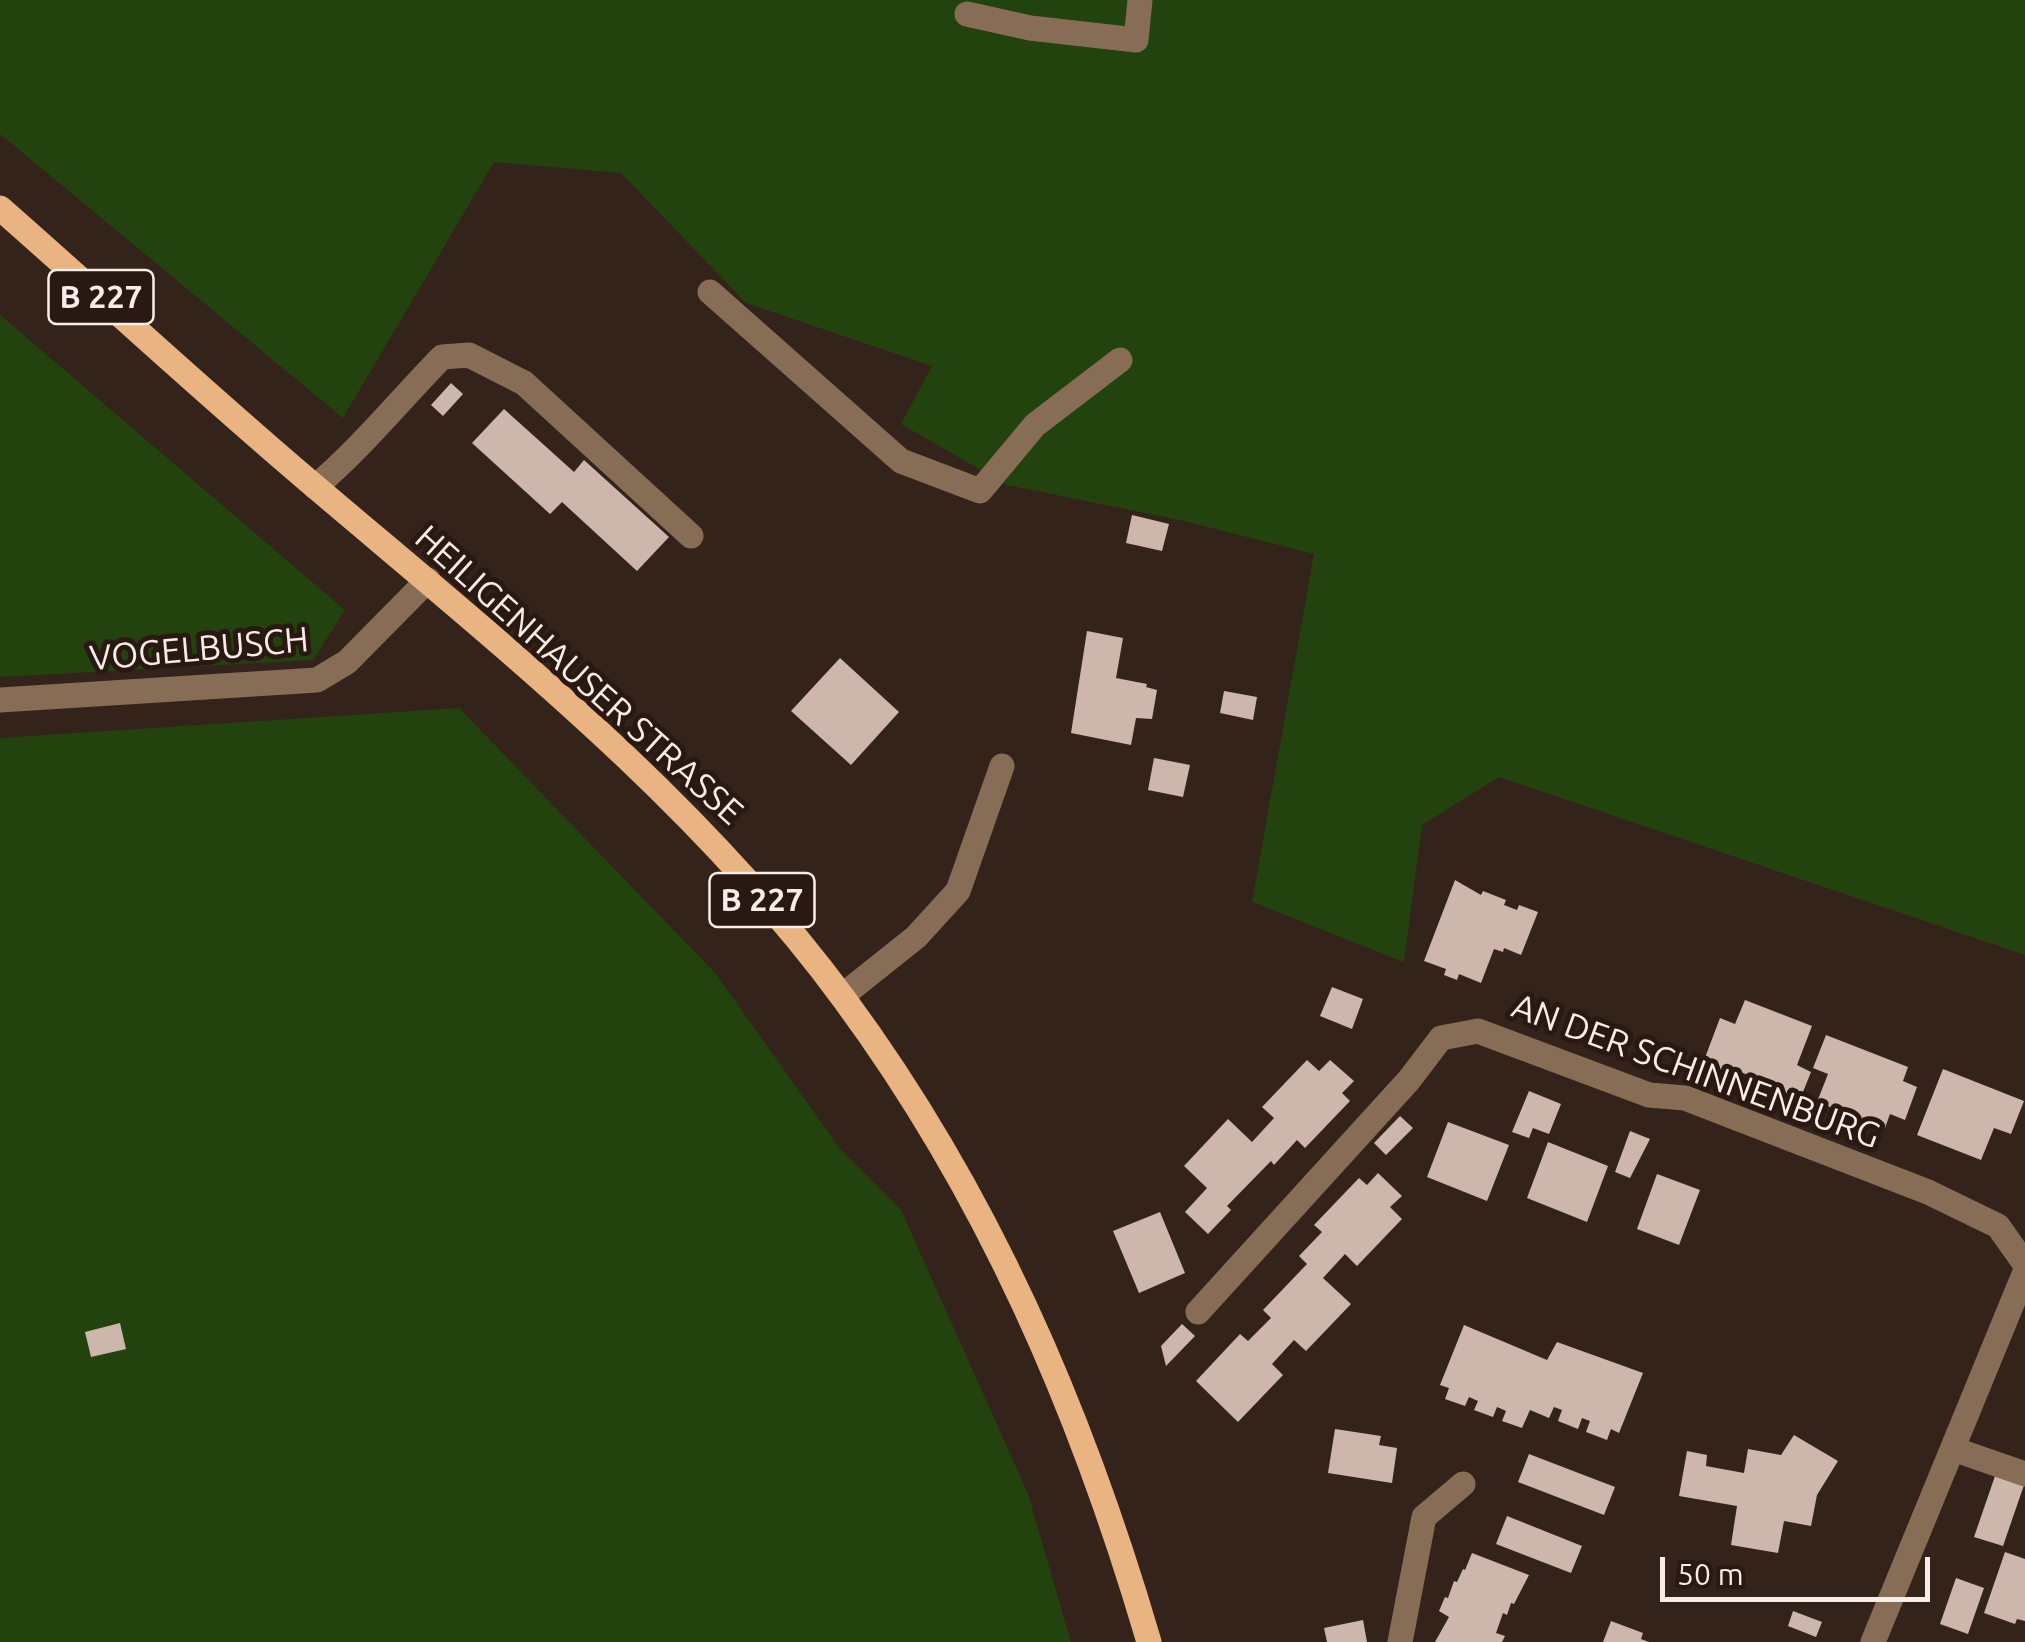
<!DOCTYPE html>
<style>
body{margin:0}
#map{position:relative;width:2025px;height:1642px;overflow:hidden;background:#34231b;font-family:Ubuntu,sans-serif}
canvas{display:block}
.scale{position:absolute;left:1660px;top:1557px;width:270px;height:45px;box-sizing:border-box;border:5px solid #f9ede8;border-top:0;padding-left:12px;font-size:30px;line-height:35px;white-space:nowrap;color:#f9ede8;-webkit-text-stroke:8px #291912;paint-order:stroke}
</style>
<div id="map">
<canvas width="2025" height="1642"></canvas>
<div class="scale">50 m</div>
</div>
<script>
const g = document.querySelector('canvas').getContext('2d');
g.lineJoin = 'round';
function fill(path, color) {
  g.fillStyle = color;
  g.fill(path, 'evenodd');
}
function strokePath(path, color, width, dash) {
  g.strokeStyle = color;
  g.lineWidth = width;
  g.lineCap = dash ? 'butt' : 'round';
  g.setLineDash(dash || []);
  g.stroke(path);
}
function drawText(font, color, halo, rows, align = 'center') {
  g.font = font + ' Ubuntu,sans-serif';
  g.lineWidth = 10;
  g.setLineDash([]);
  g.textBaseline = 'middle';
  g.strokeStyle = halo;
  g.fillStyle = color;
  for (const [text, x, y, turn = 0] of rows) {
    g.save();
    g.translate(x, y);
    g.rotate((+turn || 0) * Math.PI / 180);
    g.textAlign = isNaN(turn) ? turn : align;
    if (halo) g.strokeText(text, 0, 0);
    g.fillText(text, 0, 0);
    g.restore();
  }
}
fill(new Path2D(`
 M0,0h2025v955l-526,-178 -77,48 -18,137 -152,-60 62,-348 -134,-34 -173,-35 -106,-61 31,-58 -186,-63 -125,-130 -127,-11 -151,256 -343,-284z
 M0,315l345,295 -32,50 -313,17z
 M459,708l257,266 124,175 61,61 127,284 43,148h-1071v-904z`), '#22430e');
fill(new Path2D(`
 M451,383l12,11 -20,22 -12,-11z
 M504,409l70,63 10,-12 85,77 -32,34 -75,-69 -12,12 -78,-71z
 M1132,515l37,9 -7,27 -36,-8z
 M1087,631l36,7 -7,40 31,6 -1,3 11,3 -5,29 -16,-1 -5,27 -60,-12z
 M840,658l59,54 -48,53 -60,-54z
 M1224,691l33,6 -4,23 -33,-7z
 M1154,758l36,7 -7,32 -35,-7z
 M1455,880l26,15 2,-4 23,9 -2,5 13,5 2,-5 19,7 -17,43 -17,-7 -1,4 -9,-3 -13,34 -22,-9 -2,6 -13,-5 2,-6 -22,-8z
 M1332,987l31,12 -11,30 -32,-13z
 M1745,1000l67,26 -15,39 14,7 -12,30 -18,-8 2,-5 -60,-24 -2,6 -18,-8 17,-45 15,6z
 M1826,1035l82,32 -5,14 14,6 -12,33 -15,-6 -5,14 -68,-26 11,-28 -15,-6z
 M1307,1060l12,11 11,-11 24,21 -12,12 8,8 -45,47 -8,-8 -23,25 -3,-4 -44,45 4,4 -23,24 -23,-22 22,-24 -23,-22 44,-47 24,23 22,-24 -12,-11z
 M1943,1069l81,32 -13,33 -17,-6 -13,32 -64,-25z
 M1529,1091l32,13 -12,30 -16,-6 -4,10 -17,-6z
 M1400,1116l13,12 -27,27 -12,-12z
 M1448,1122l61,23 -22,56 -60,-24z
 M1630,1131l20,8 -20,39 -15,-6z
 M1548,1142l60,24 -21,56 -60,-24z
 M1378,1173l24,23 -12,11 12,12 -45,47 -12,-12 -22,24 28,26 -45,47 -12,-11 -22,24 11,11 -45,47 -42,-41 44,-47 8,7 23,-23 -8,-8 44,-46 -8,-8 23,-24 -8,-7 45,-47 8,7z
 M1657,1174l43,16 -21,55 -42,-16z
 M1160,1212l25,61 -46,20 -26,-62z
 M120,1323l6,26 -35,8 -6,-25z
 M1182,1324l13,12 -29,30 -5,-20z
 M1464,1325l83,35 10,-18 86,31 -24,60 -8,-4 -4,11 -21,-8 4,-11 -8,-3 -4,11 -20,-8 4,-11 -8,-3 -5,11 -19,-8 -8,18 -20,-7 4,-10 -9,-4 -4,10 -19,-7 4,-9 -9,-4 -4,9 -20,-7 4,-11 -9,-3z
 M1335,1429l46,7 -2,9 18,3 -5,35 -64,-10z
 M1794,1435l44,26 -21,34 -6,31 -27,-5 -6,32 -47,-8 6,-39 -58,-10 8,-45 20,4 -1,11 38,7 4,-24 33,6z
 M1529,1454l86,33 -11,28 -86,-33z
 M1995,1476l29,9 -21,61 -29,-9z
 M1507,1516l75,30 -11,27 -75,-29z
 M2005,1552l20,7v62l-8,-2 -2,5 -31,-11z
 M1472,1553l57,22 -15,29 -3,-1 -4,12 -4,-2 -7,20 9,3 -3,6h-67l14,-25 -10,-6 6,-14 3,1 6,-17 3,1 6,-13 2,1z
 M1956,1578l28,10 -16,46 -28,-10z
 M1793,1611l29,11 -6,15 -28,-11z
 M1363,1620l4,22h-40l-3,-14z
 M1611,1621l32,12 -2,6 8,3h-46z`), '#cdb7ad');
strokePath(new Path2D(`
 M967,14l63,14 106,12 4,-40
 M710,292l191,169 79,30 55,-66 85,-65
 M315,487c46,-39 85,-87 127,-130l27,-2 55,28 167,153
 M0,700l317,-20 30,-18 81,-82
 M842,996l74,-59 42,-46 44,-125
 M1198,1312l211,-232 32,-42 37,-7 171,64 36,3 243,94 70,34 27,38
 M1953,1449l72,25
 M1400,1642l24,-125 39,-33
 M1873,1642l152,-370`), '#876d56', 25);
strokePath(new Path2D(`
 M0,208c106,93 210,190 318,281 186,158 380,312 526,510 144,195 237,411 305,643`), '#e9b482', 25);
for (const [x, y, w] of [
 [101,297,105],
 [762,900,105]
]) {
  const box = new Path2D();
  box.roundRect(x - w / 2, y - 27, w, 54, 8);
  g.fillStyle = '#291912';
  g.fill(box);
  strokePath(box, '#f9ede8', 2.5);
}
drawText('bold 32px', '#f9ede8', null, [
 ["B 227",101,297],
 ["B 227",762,900]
]);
drawText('35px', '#f9ede8', '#291912', [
 ["VOGELBUSCH",199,649,-5],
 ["HEILIGENHAUSER STRASSE",579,675,42],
 ["AN DER SCHINNENBURG",1696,1071,20]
]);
</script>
